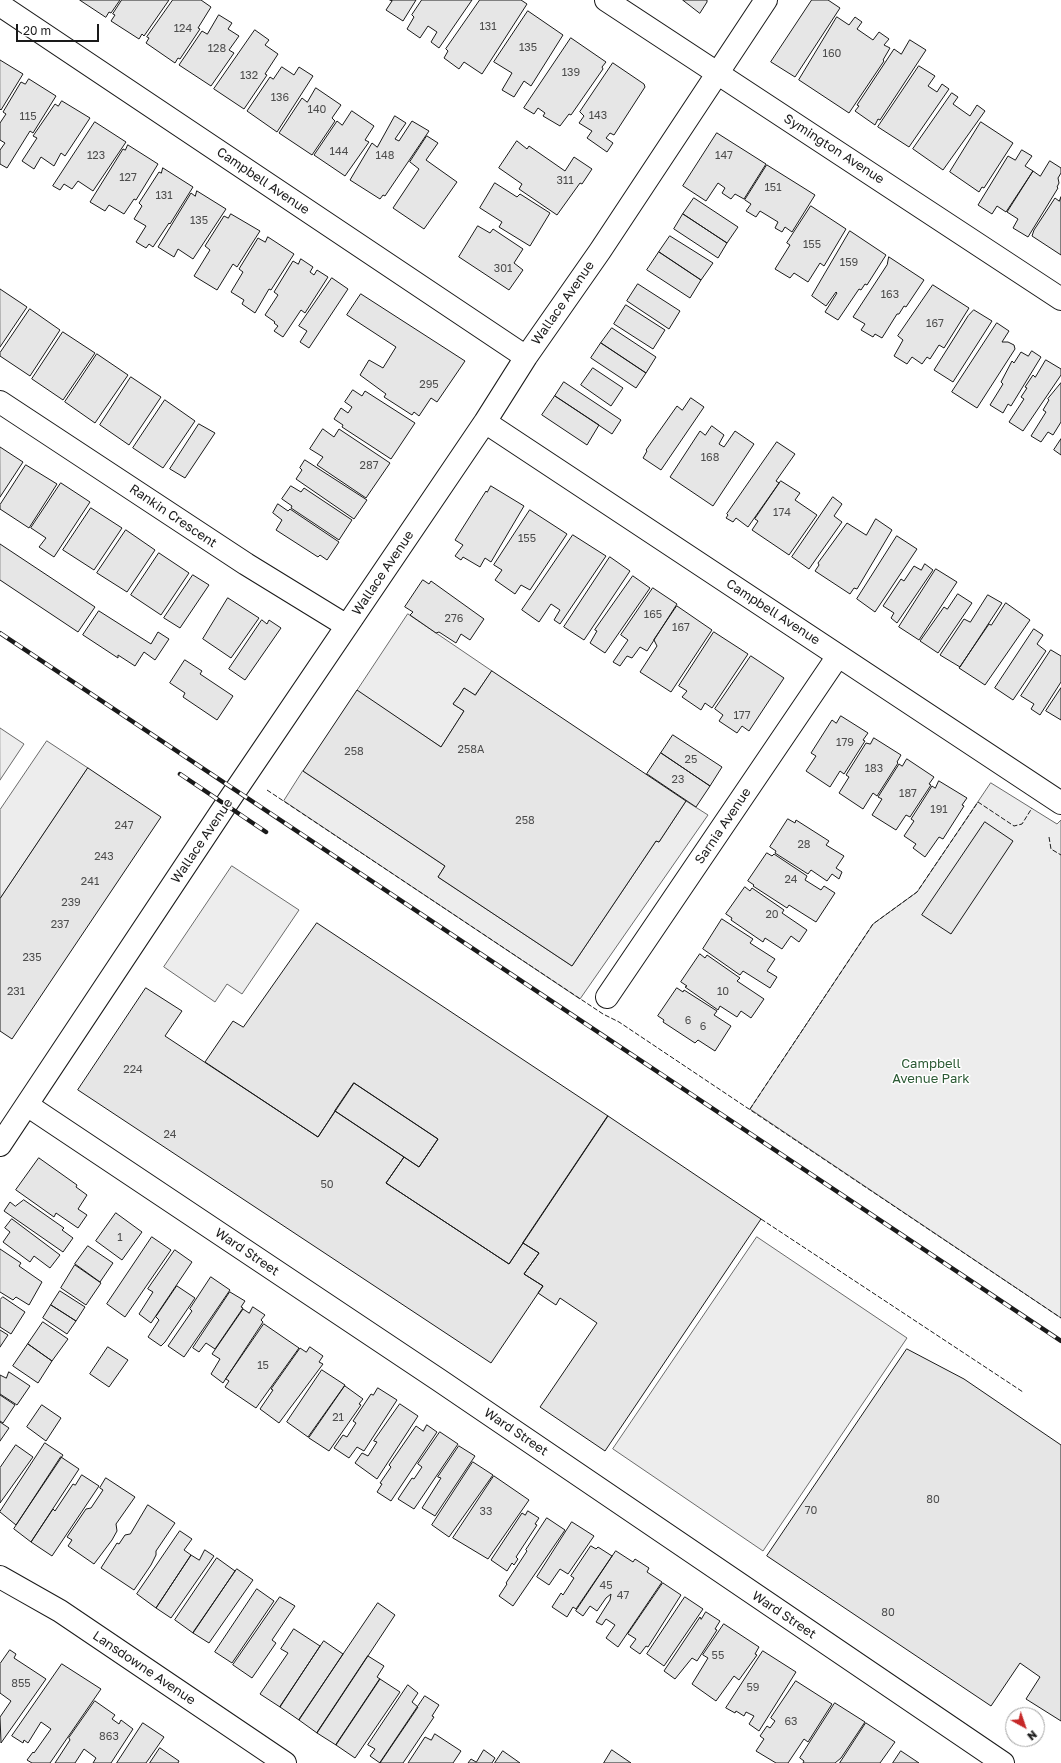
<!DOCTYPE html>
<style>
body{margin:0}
#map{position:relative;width:1061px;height:1763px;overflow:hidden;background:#fff;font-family:"Golos Text",sans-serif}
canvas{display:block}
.north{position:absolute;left:1005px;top:1707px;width:40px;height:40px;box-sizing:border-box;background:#fff;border:1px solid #a3a3a3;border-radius:50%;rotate:140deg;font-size:11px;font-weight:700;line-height:16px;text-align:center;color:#1a1a1a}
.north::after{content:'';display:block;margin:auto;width:14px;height:18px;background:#c62828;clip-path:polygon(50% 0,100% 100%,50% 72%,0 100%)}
.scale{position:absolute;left:16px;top:24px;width:83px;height:18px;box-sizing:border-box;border:2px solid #1a1a1a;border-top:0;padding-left:5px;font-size:12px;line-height:14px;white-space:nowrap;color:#1a1a1a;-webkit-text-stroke:3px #fff;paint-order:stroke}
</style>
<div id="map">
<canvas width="1061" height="1763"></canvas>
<div class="north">N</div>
<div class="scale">20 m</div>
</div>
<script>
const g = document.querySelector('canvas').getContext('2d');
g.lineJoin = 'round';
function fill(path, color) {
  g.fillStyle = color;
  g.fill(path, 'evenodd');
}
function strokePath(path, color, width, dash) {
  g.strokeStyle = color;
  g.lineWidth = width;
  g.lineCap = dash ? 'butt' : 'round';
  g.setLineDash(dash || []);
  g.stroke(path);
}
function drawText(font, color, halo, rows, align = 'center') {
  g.font = font + ' "Golos Text",sans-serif';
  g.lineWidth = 3;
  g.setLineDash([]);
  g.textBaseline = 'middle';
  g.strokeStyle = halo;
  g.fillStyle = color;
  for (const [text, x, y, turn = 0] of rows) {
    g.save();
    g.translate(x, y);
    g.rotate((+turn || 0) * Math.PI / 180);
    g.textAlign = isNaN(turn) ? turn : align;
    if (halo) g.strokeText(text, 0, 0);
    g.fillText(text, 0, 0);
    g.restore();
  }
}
const built = new Path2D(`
 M408,614l84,57 -17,24 -11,-7 -5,8 -6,8 11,7 -23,36 -84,-56z
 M0,728l24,16 -24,36z
 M47,741l41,27 -88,131v-89z
 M303,771l142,95 -7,11 134,89 84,-125 3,1 27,-41 22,14 -128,184 -296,-198z
 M991,783l66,41 4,-4v498l-311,-209 123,-185 44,-32z
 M232,866l67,44 -57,84 -15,-10 -12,18 -51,-35z
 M757,1237l150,101 -144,213 -150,-102z`);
fill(built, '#ededed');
strokePath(built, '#6a6a6a', 1);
const building = new Path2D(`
 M80,0h40l-9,13 -2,-1 -3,5z
 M122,0h47l-25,36 -2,-2 -3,5 -28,-18 4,-6 -2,-1z
 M173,0h28l10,7 -13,21 2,1 -20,30 -2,-1 -3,5 -29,-20 3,-5 -2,-1z
 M390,0h26l-13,21 -17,-11 6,-9z
 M422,0h50l-33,48 -8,-6 6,-10 -9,-6 -8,12 -13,-9 7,-12 -2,-2z
 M480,0h41l6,4 -45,70 -18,-12 -5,7 -15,-11 4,-7 -2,-2z
 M683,0h24v2l-7,11z
 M812,0h16l12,8 -45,69 -24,-15z
 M528,11l35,24 -32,51 -7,-5 -10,16 -12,-7 10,-17 -18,-11z
 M219,15l13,8 -4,6 11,7 -10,14 5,3 -23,33 -32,-21 23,-34 5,3z
 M837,17l12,8 6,-8 7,5 -5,7 16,11 6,-8 10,7 -5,6 6,3 -7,12 1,1 -35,52 -50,-33z
 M255,30l14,10 -4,5 13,9 -13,20 2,1 -23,34 -30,-20z
 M571,38l35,24 -4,5 1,2 -32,46 -2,-1 -9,12 -17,-10 2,-3 -7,-5 -4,6 -10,-6z
 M910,40l16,10 -46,70 -2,-1 -3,6 -20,-14 4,-5 -2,-1 37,-56 7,5z
 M0,60l23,14 -22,36 -1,-1z
 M613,63l31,21 1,3 -31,48 -4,-2 -4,5 7,5 -6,9 -20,-14 5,-7 -13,-8 5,-7 -4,-4z
 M919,66l16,10 -7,10 9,6 5,-8 7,5 -40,58 -31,-20z
 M282,67l12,8 5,-8 14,9 -36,56 -30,-21 23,-34 3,2z
 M29,79l27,17 -23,37 -3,-2 -23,37 -7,-4v-14l5,-7 -5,-3v-17l6,-9 -3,-2 18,-30 4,2z
 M316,88l25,17 -9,13 3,3 -23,34 -33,-22 23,-35 5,4z
 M952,93l6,4 -5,7 17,12 7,-11 8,6 -42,59 -30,-21z
 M62,101l28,17 -25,38 -4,-3 -7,13 -13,-9 -7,12 -12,-8 15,-23 -4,-2 22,-32 3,2z
 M352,111l22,15 -9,14 4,2 -24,34 -31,-21 23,-34 5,4z
 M395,116l11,7 -11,16 4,2 13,-20 17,10 -44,65 -2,-1 -3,4 -30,-19 22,-37 5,4z
 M95,122l31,20 -33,49 -15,-10 -6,8 -8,-5 -4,6 -7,-4z
 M981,122l32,21 -29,45 -2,-1 -3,5 -29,-20z
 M717,133l49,31 -22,35 -9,-5 -4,5 -9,-6 3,-5 -7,-5 -12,18 -23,-15z
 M427,136l11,7 -12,17 31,22 -33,47 -31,-21 26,-39 -9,-7z
 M517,141l10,8 2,-3 36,25 9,-14 18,12 -10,15 -2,-1 -23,32 -38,-26 3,-5 -23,-16z
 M128,145l30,19 -22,36 -2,-1 -10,15 -15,-9 -4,6 -15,-9 33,-53 2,1z
 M1022,150l10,6 -7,10 8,5 -27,41 -9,-6 -5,8 -14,-9 30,-49 7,4z
 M1050,161l11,7v5l-3,5 1,5 -2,4 1,1 -30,49 -15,-9 5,-9 -11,-7 26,-41 7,5z
 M767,165l48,30 -23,37 -7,-5 -3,5 -7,-4 3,-6 -18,-11 -4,6 -10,-6 5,-7 -6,-4z
 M163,168l30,19 -23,37 -1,-1 -16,24 -4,-3 -3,4 -10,-6 10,-16 -12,-7 8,-13 -3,-3 20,-31 2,1z
 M495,183l22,14 3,-3 30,19 -20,33 -31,-19 3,-5 -22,-14z
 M197,191l29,18 -33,50 -15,-10 -4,8 -16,-10 33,-54 4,3z
 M1061,197v58l-29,-19 2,-6 21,-32 4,3z
 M694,198l44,29 -11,16 -44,-29z
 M811,206l35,23 -22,37 -4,-3 -12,19 -14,-9 -4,5 -15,-9 15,-24 -3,-2z
 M231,214l29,17 -23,36 -4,-3 -16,26 -23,-14 16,-26 -5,-4 19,-30 4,2z
 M683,214l44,29 -9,15 -44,-29z
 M478,226l12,7 3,-4 30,20 -9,14 9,7 -14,20 -50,-33z
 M850,231l36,24 -19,30 -2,-1 -4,6 -2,-1 -21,31 -13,-8 12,-19 -1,-1 -10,14 -14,-10z
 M670,236l43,27 -12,17 -42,-28z
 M268,237l26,17 -23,36 -2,-1 -14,24 -13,-9 2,-4 -13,-8 12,-20 -4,-3 19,-31 7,4z
 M659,252l42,28 -11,18 -43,-28z
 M889,257l35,23 -18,27 -2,-1 -5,8h-2l-15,24 -7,-4 -2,3 -12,-7 4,-6 -12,-7 34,-52z
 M301,259l12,8 -3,5 4,3 3,-5 11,7 -23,36 -4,-3 -18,27 -9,-6 4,-5 -4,-3 1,-1 -10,-7 13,-20 -4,-3 19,-31 5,3z
 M332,278l16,11 -39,59 -9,-6 7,-11 -8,-5z
 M638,284l42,27 -11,18 -42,-28z
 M933,285l36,23 -25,40 -5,-3 -9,14 -3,-2 -5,7 -10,-7 -5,7 -13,-8 9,-16 -5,-4z
 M0,289l27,18 -27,40z
 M361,294l104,67 -28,41 -6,-4 -12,18 -5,-4 -2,3 -28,-18 2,-3 -26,-19 9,-15 14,8 13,-21 -49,-32z
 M626,305l39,25 -12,19 -39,-25z
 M30,309l30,21 -30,46 -30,-20v-3z
 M974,310l18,11 -39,61 -19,-12 34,-54z
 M997,323l12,8 -7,11h6l6,3 1,4 -38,59 -25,-16z
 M612,328l44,29 -10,16 -45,-30z
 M63,332l32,21 -32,47 -31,-21z
 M601,343l45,30 -10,15 -45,-30z
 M1032,351l9,6 -30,49 -3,-2 -5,9 -13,-8 13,-21 -2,-2 11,-21 2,2 7,-11 7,4z
 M97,354l31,21 -33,48 -30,-21z
 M1046,360l15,9v6l-38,56 -14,-9 15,-23 -3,-2 6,-9 -2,-1 8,-12 2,2z
 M593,368l30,20 -12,18 -30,-21z
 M131,377l30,20 -32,48 -29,-20z
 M564,382l57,38 -9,14 -57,-38z
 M1061,383v39l-8,13 -5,-3 -7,10 -10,-6 15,-24 -3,-2 6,-10 -1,-1z
 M353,390l9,6 3,-5 50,32 -24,36 -49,-32 1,-2 -9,-6 7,-11 7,5 4,-6 -7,-5z
 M555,396l44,29 -12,20 -45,-30z
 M691,398l13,9 -43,63 -18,-12 4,-7 -1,-1 31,-44 5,4z
 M165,400l30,21 -32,47 -30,-20z
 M199,424l16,9 -30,45 -15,-9z
 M712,426l12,9 -5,9 5,3 11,-16 19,13 -41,62 -43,-29 30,-46 5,4z
 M323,429l11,8 5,-8 51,34 -24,35 -49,-33 6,-8 -13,-8z
 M1061,439v16l-7,-5z
 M777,442l18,12 -19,27 3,2 -31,44 -12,-9 -3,4 -7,-4 2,-3 -1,-1z
 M0,447l23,15 -23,35z
 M305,460l62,40 -13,19 -58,-40 6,-9 -2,-2z
 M26,465l31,19 -28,44 -29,-19v-4z
 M781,481l19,12 -5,7 22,15 -28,40 -37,-25 6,-9 -3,-2z
 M61,483l29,19 -36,55 -15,-10 7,-9 -15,-10z
 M291,486l10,6 3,-4 48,32 -13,20 -48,-32 1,-2 -10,-7z
 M491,486l33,20 -33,56 -6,-4 -5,9 -17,-10 -2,3 -6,-4 8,-11 -8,-5 31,-49 1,1z
 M833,497l9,7 -8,12 8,6 -33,47 -17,-12z
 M278,504l10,7 2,-2 49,33 -12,18 -7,-5 -2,2 -42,-27 6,-10 -9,-7z
 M91,508l31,20 -28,42 -31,-20z
 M530,510l37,24 -37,56 -9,-5 -6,9 -20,-14 7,-10 -8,-5z
 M876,519l16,11 -35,59 -3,-1 -4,6 -35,-23 4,-6 -1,-2 29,-40 19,12z
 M126,530l29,20 -28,42 -30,-19z
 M573,535l33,21 -46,68 -6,-4 6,-10 -9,-6 -12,18 -17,-12z
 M897,536l20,13 -42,63 -18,-13z
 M0,544l95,63 -17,25 -78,-52z
 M159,553l30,20 -28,42 -30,-20z
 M610,557l20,14 -46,69 -20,-13z
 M925,564l8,6 -36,53 -6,-5 3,-5 -11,-7 18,-27 3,2 10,-15 7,4z
 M936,569l21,13 -38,58 -20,-13z
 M193,575l16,10 -29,43 -16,-10z
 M633,576l17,12 -45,65 -15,-10 7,-12 -2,-1z
 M423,580l6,4 2,-3 53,38 -14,21 -9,-6 -5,9 -17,-11 -3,1 -26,-18 3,-3 -8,-5z
 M653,588l24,16 -30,47 -7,-4 -8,11 -5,-2 -7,10 -7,-4 15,-22 -7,-5z
 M958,594l14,9 -34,50 -18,-12 24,-34 3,2z
 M988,595l14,8 -42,64 -20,-12 24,-36 6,3z
 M228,598l31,20 -28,40 -28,-19z
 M1006,603l24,17 -45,65 -26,-17 30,-44 2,1z
 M677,606l35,24 -41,62 -31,-20 17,-26 -3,-6z
 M99,611l52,33 7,-12 11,7 -14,21 -11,-8 -9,14 -17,-11v3l-35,-23z
 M262,620l5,4 2,-4 12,8 -36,52 -16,-11z
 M1034,629l9,6 -6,9 9,7 -33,49 -18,-12z
 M714,632l34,22 -36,54 -7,-5 -4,7 -19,-13 5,-6 -8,-5z
 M1051,650l10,6v26l-21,33 -9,-6 3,-5 -13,-8z
 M751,656l33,22 -35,53 -7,-5 -5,7 -18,-12 4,-6 -8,-6z
 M185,660l17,11 -2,3 33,22 -16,24 -34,-23 2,-4 -15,-10z
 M492,671l194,130 -27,41 -3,-1 -84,125 -134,-89 7,-11 -142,-95 54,-81 84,57 23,-36 -11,-7 6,-8 5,-8 11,7z
 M1061,688v32l-15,-9z
 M841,716l27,17 -5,7 2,1 -21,33 -4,-3 -10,16 -24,-16 10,-15 -5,-3 21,-33 4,3z
 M673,735l49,32 -12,19 -49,-33z
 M874,738l27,17 -4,7 1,1 -21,33 -4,-3 -10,16 -24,-16 10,-16 -3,-2 20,-32 4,1z
 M661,753l49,33 -14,21 -49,-33z
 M907,759l27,18 -5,7 2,1 -21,32 -4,-2 -10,15 -24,-15 10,-16 -4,-2 21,-33 3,2z
 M88,768l73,49 -149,222 -12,-8v-132z
 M939,781l28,17 -5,7 2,1 -21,33 -4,-2 -14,20 -12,-9 3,-4 -12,-8 10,-15 -3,-2 21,-33 3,2z
 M788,819l7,4 1,-3 33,21 -3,4 18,11 -8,12 6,4 -3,7 -7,-5 -5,7 -16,-11 -3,4 -33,-21 1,-2 -6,-4z
 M985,822l28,19 -62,93 -29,-19z
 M767,853l5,3 2,-2 33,22 -2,4 16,10 3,-4 11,7 -19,29 -27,-17 -2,3 -34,-22 1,-1 -6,-4z
 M745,887l5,4 2,-3 32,22 -2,3 25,17 -8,12 -8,-6 -9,13 -17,-11 -2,4 -32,-22 1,-2 -6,-4z
 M722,919l31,20 -3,4 25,16 -8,12 10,6 -7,11 -27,-17 -3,4 -37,-26z
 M317,923l291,193 -99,148 -123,-81 18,-26 15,10 19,-28 -84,-56 -36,54 -113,-75 28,-41 10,6z
 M700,954l5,4 2,-3 33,23 -3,3 27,18 -13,19 -10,-7 -4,6 -17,-11 -2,4 -33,-23 2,-1 -6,-4z
 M146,988l36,23 -17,25 153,101 17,-26 69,46 -18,26 123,81 14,-21 16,10 -15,21 19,12 -52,77 -413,-273z
 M677,988l6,4 1,-2 33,21 -3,4 17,11 -16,25 -17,-11 -3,3 -32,-21 1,-2 -6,-4z
 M354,1083l84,56 -19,28 -84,-56z
 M608,1116l153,103 -156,232 -65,-44 57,-84 -37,-25 -4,7 -18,-12 5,-7 -19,-12 15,-21 -16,-10z
 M39,1158l38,27 -1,2 11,8 -9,14 9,6 -9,13 -22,-15 -2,4 -38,-27z
 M24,1200l40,28 -2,2 11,8 -10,14 -59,-41 6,-9 5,4z
 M116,1213l26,19 -20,28 -26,-19z
 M12,1219l48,36 -10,13 -16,-12 -4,6 -27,-20 7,-10 -5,-4z
 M152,1237l19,13 -46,67 -18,-13z
 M88,1246l25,17 -13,19 -25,-18z
 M0,1249l21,14 -2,3 23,16 -13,23 -13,-8 -3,3 -13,-8z
 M175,1250l17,12 -41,61 -12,-9 14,-22 -5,-3z
 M75,1265l26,18 -15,22 -25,-17z
 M211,1277l19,13 -46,67 -16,-11 24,-35 -2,-2z
 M177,1286l18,12 -30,44 -4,4 -13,-9 11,-17 -3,-3z
 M60,1291l25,16 -9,14 -25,-16z
 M230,1292l15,9 -4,6 2,1 -28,41 -9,-6 -7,9 -6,-4z
 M3,1297l22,15 -14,22 -11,-7v-27z
 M51,1305l25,16 -9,13 -24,-16z
 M253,1307l12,8 -4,5 2,2 -40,61 -12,-9 9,-15 -8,-5 31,-45 6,4z
 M43,1322l25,17 -16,22 -24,-17z
 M264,1324l35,24 -43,60 -31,-21 4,-6 -3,-2z
 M0,1330l8,5 -8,12z
 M28,1344l24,17 -14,22 -25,-17z
 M108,1347l20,13 -19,27 -19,-13z
 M310,1347l13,9 -4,6 4,2 -44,59 -19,-14 13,-19 -2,-1 29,-41 6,4z
 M907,1349l57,30 97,66v276l-35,-22 14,-22 -20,-14 -29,43 -224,-150z
 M322,1370l23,15 -37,52 -21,-15z
 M9,1372l21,14 -13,19 -17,-11v-19l6,3z
 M345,1386l18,13 -4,5 2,1 -32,46 -20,-13z
 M378,1388l19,12 -33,51 -7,-4 -8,11 -15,-10 9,-13 4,2 9,-14 -3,-2 18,-27 2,1z
 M0,1395l15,10 -12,18 -3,-2z
 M400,1404l18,12 -41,63 -22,-16 7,-10 6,3 9,-14 -3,-1z
 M42,1405l19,13 -15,23 -19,-14z
 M0,1422l9,6 -9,13z
 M427,1425l10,7 -46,69 -14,-9 5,-8 -2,-1 11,-16 -2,-2 27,-39 7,5z
 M440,1432l18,12 -44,65 -16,-10 14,-21 2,1 8,-12 -4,-3z
 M45,1443l18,12 -47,70 -16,-13z
 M16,1445l17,12 -33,46v-35z
 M459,1446l16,10 -40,60 -13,-8 19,-30 -3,-1z
 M61,1457l18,12 -48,73 -17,-13z
 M473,1462l20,13 -44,62 -17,-12z
 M82,1475l17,11 -47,70 -21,-14 22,-33 2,2 18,-27 2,1z
 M494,1476l35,24 -41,59 -35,-21z
 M106,1478l29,19 -19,27 1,7 -5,9 -18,24 -26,-18 4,-6 -5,-3 19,-28 5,-1 12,-18 -3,-2z
 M148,1505l27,18 -19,28v4l-5,10 -17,25 -33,-22 16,-25 2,1 6,-9 5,-1z
 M528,1511l11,7 -4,6 2,1 -21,32 2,2 -4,6 -2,-2 -5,8 -16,-11 31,-47 3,2z
 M547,1518l18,12 -52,76 -14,-10 8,-12 -1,-1 21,-32 -1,-1z
 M572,1522l22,14 -26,38 -8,-5 -11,16 -12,-8z
 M180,1531l12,8 -8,11 7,5 -35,53 -19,-14z
 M591,1546l5,3 2,-2 14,9 -36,53 -3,-2 -6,10 -15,-10 9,-14 2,2 11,-17 -3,-2z
 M205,1550l9,6 -43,62 -15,-10 35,-53 8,5z
 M616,1551l17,11 2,-3 14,9 -2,4 15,10 -44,65 -12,-9 9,-13 -9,-6 -4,6 -6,-3 14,-22 1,-6 -5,4 -9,13 -7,-5 -7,10 -7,-5z
 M217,1558l18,13 -42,62 -18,-13z
 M237,1569l16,11 -44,63 -16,-10z
 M663,1583l18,12 -33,52 -2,-1 -6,8 -10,-7 6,-8 -8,-5z
 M257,1589l17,12 -42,62 -17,-11z
 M280,1597l15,9 -23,34 4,3 -24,35 -19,-13z
 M685,1597l18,12 -39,57 -17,-12z
 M378,1603l17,12 -78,118 -18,-13z
 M706,1612l14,9 -5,8 2,1 -20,31 -5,-3 -17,21 -11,-8 36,-54 1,2z
 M724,1624l35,23 -4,7 2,1 -18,25 -5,-4 -18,25 -24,-17 16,-26 -5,-3z
 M294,1629l26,17 -40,61 -20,-13 28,-41 -7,-4z
 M324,1641l19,13 -44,66 -19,-13z
 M10,1650l6,4 -2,4 32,21 -45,64 -1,-26 11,-16 -11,-8v-29z
 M763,1651l33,21 -37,59 -10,-7 5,-8 -8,-4 -2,4 -8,-5 -1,2 -9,-5z
 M368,1656l16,10 -7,11 3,2 -44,66 -19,-12z
 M62,1664l39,25 -51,74h-18l-5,-3 6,-8 1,1 17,-24 -10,-7 -13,21 -4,-3 -1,3 -11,-7z
 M380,1679l20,13 -45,66 -19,-13z
 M796,1681l36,23 -24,38 -4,-3 -16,24h-12l-20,-12 8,-12 -4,-3 7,-10 3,2 5,-7 -4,-3z
 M408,1685l10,8 -6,9 6,5 -38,56 -10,-7 5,-7 -7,-4z
 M425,1696l14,9 -7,11 2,1 -31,46h-23z
 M95,1701l20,14 -3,4 7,5 2,-4 12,9 -22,34h-18l3,-5 -12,-9 -9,14h-20l15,-23 -1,-2z
 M835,1703l30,19 -24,36 -6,5h-32l1,-2 -4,-3z
 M143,1723l21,14 -18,26h-29z
 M866,1723l29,19 -15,21h-40z
 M435,1734l26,17 -8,12h-45l17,-26 6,3z
 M160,1748l19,13 -1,2h-28z
 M484,1750l11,8 -3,5h-24l3,-4 5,3z
 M612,1750l19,13h-27z
 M503,1751l17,12h-25z
 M901,1751l18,12h-26z`);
fill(building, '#e6e6e6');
strokePath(building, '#1a1a1a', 1);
const minor = new Path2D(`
 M0,5l526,352
 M0,402l246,162 101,62
 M485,422l576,381
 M607,997l231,-341
 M27,1105l412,275 564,383
 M0,1145l227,-342 258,-381 41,-65 74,-106 166,-251`);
const tertiary = new Path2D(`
 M606,0l455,299
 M0,1577l60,34 225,152`);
strokePath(minor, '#1a1a1a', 24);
strokePath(tertiary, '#1a1a1a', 24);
strokePath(minor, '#fff', 22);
strokePath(tertiary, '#fff', 22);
const rail = new Path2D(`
 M0,633l1061,708
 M180,774l86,58`);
strokePath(rail, '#1a1a1a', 4.5);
strokePath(rail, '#fff', 3, [9]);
strokePath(new Path2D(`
 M267,790l336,224 16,8 442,296
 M1049,837l2,12 10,6
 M750,1109l123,-185 44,-32 61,-90 36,24 8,-2 10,-16
 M761,1219l262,173`), '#1a1a1a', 1, [5, 2]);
drawText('11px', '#4d4d4d', null, [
 ["131",488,27],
 ["124",183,29],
 ["135",528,48],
 ["128",217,49],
 ["160",832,54],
 ["139",571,73],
 ["132",249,76],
 ["136",280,98],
 ["140",317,110],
 ["143",598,116],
 ["115",28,117],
 ["144",339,152],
 ["123",96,156],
 ["148",385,156],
 ["147",724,156],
 ["127",128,178],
 ["311",565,181],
 ["151",773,188],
 ["131",164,196],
 ["135",199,221],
 ["155",812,245],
 ["159",849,263],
 ["301",503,269],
 ["163",890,295],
 ["167",935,324],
 ["295",429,385],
 ["168",710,458],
 ["287",369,466],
 ["174",782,513],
 ["155",527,539],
 ["165",653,615],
 ["276",454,619],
 ["167",681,628],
 ["177",742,716],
 ["179",845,743],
 ["258A",471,750],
 ["258",354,752],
 ["25",691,760],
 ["183",874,769],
 ["23",678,780],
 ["187",908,794],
 ["191",939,810],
 ["258",525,821],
 ["247",124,826],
 ["28",804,845],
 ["243",104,857],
 ["24",791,880],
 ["241",90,882],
 ["239",71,903],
 ["20",772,915],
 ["237",60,925],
 ["235",32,958],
 ["231",16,992],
 ["10",723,992],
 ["6",688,1021],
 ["6",703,1027],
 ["224",133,1070],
 ["24",170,1135],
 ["50",327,1185],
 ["1",120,1238],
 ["15",263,1366],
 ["21",338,1418],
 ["80",933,1500],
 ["70",811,1511],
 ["33",486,1512],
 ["45",606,1586],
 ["47",623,1596],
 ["80",888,1613],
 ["55",718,1656],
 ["855",21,1684],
 ["59",753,1688],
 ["63",791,1722],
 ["863",109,1737]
]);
drawText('13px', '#1a1a1a', '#fff', [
 ["Symington Avenue",834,149,33],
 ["Campbell Avenue",263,181,34],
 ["Wallace Avenue",563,303,-55],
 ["Rankin Crescent",173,516,34],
 ["Wallace Avenue",383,573,-56],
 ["Campbell Avenue",773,612,33],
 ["Sarnia Avenue",723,826,-56],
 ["Wallace Avenue",202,841,-56],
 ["Ward Street",247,1252,34],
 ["Ward Street",516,1432,34],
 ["Ward Street",784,1615,34],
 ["Lansdowne Avenue",144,1668,34]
]);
drawText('13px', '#2b5a34', '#fff', [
 ["Campbell",931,1064],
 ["Avenue Park",931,1079]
]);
</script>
